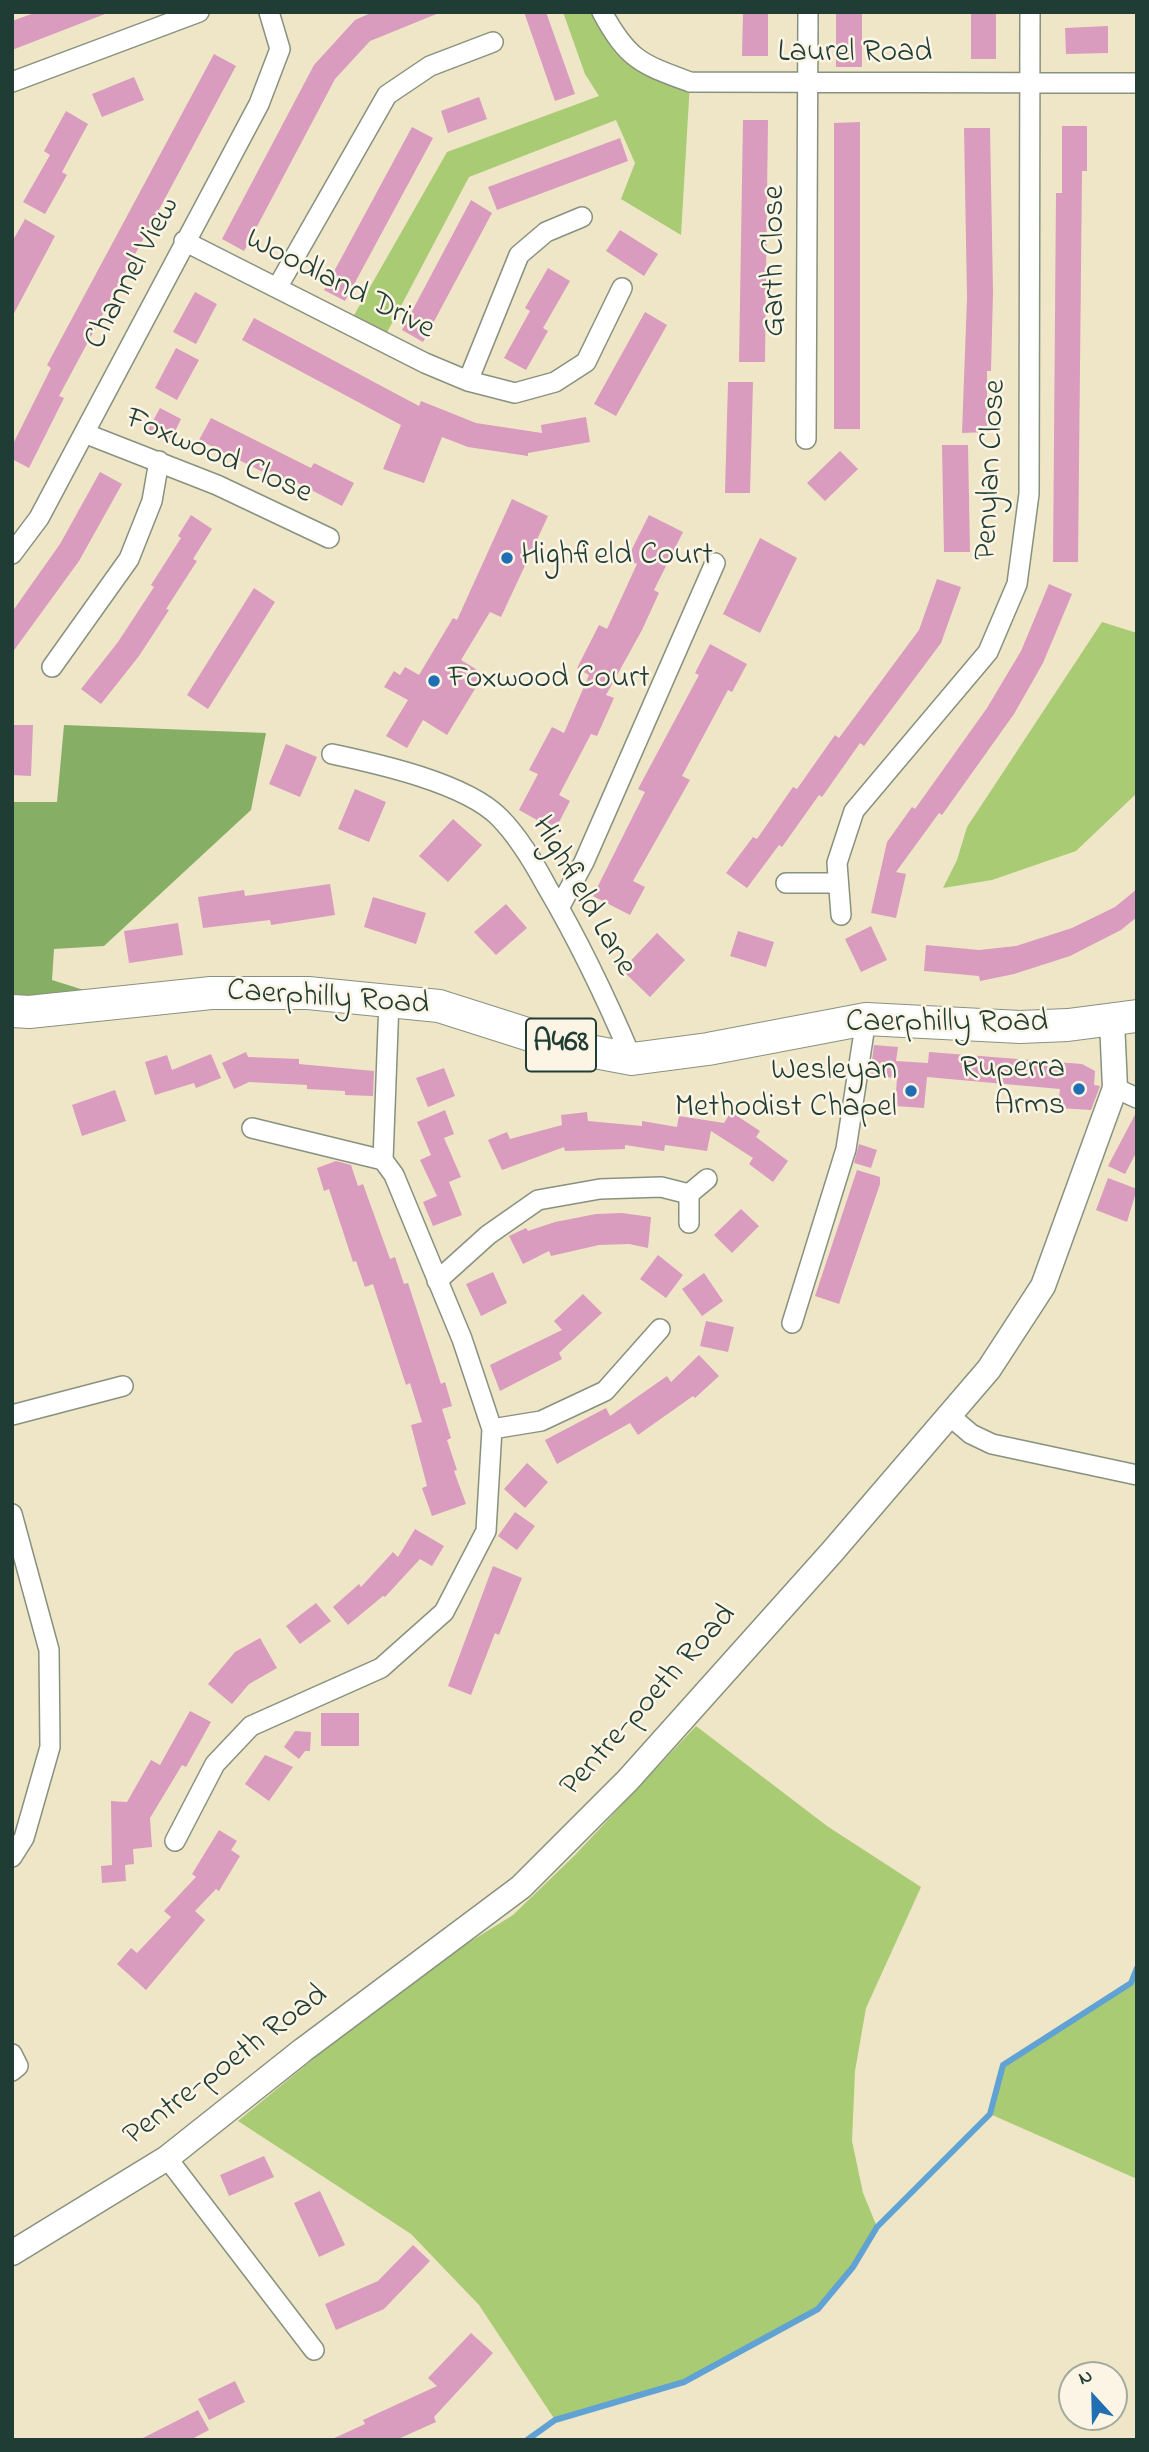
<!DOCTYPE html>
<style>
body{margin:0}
#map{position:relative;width:1149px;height:2452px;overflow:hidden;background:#efe6c8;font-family:"Indie Flower",sans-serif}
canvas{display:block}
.frame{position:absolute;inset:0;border:14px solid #1f3d34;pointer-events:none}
.north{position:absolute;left:1058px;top:2361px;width:70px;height:70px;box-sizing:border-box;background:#fcf5e5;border:2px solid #a4ab9e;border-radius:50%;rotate:338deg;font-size:19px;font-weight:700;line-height:28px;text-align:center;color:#1f3d34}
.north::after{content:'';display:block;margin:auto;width:24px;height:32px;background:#1f6fb2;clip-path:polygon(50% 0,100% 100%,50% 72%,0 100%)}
</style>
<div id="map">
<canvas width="1149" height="2452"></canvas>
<div class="frame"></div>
<div class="north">N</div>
</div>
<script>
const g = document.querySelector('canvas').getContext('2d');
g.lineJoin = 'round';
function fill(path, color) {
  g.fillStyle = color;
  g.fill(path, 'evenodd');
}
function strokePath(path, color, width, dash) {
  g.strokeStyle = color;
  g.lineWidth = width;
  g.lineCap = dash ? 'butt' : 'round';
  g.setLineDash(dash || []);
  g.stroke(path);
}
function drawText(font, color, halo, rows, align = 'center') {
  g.font = font + ' "Indie Flower",sans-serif';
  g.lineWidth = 5;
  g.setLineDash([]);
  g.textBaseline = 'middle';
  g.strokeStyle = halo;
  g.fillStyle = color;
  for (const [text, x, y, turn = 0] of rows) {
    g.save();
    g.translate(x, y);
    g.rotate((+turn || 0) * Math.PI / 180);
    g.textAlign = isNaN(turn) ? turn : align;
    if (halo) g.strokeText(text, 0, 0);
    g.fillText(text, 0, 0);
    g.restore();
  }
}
fill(new Path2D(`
 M563,12h39l24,38 64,32 -9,153 -60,-36 14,-36 -19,-43 -147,57 -87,165 -33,-18 98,-172 152,-56 -14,-22z
 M1102,622l35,11v160l-61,58 -84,29 -49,8 14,-28 10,-33z
 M696,1726l131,100 94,61 -55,121 -11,63 -3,70 11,52 14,34 -24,40 -35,42 -134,73 -129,38 -76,-115 -68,-71 -173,-113 103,-85 127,-93 45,-28 62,-60z
 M1137,1968v211l-147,-65 13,-49 128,-82z`), '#a9cb73');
fill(new Path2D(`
 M64,725l202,8 -15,77 -147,136 -50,3 -2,31 35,11 -75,20v-209h45z`), '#86af65');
strokePath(new Path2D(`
 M527,2440l28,-20 129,-38 134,-73 35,-42 24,-40 113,-113 13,-49 128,-82 6,-15`), '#61a2d4', 6);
fill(new Path2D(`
 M37,12h68v2l-93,36v-29z
 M373,12l66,1 -69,28 -35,38 -91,172 -22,-12 92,-174 41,-45z
 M524,12h22l29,82 -20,7z
 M743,12h25v44h-26z
 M836,12h26v55h-26z
 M971,13h25v46h-25z
 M1108,26v27l-42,1 -1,-26z
 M214,54l22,12 -177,330 5,2 -35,70 -17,-9v-13l39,-78 -4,-3z
 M134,77l10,23 -42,17 -10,-23z
 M479,97l8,22 -39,14 -7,-22z
 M66,111l22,13 -26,48 5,3 -22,39 -22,-12 27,-47 -6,-4z
 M743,120h25l-3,242h-26z
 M860,122v307h-26v-306z
 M1062,126h25v45h-5l-4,391h-25l3,-369h6z
 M412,127l21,11 -88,163 -21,-11z
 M964,128h26l3,164 -2,79h-4v61l-25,1 5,-135z
 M620,138l8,23 -131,49 -9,-23z
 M471,200l21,13 -69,129 -21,-12z
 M25,219l30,17 -43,81v-75z
 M620,230l38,24 -14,22 -38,-25z
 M548,268l22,13 -27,47 5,3 -22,39 -22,-12 26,-47 -5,-3z
 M195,292l22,12 -21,40 -23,-12z
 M645,312l22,13 -51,91 -22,-12z
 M254,318l165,88 2,-5 55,22 66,10 -1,-8 45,-8 4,25 -62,11v3l-60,-9 -26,-10 -18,46 -41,-14 18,-44 -159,-85z
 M176,348l23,12 -22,40 -22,-12z
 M728,382h25l-3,111h-25z
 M160,408l21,11 -11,23 -22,-12z
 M211,418l100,50 3,-5 40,20 -12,23 -48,-25 -3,5 -92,-46z
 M942,445h26l2,107h-26z
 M840,451l18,18 -33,32 -18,-18z
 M100,472l22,12 -43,77 -67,92v-41l48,-68z
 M512,499l36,17 -47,101 -11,-5 -29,48 23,14 -37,61 -24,-15 -16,28 -21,-12 22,-36 -24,-13 10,-16 6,4 5,-8 14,8 34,-57 4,2z
 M191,515l21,14 -19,30 4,2 -31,48 3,1 -30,46 -38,48 -20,-15 37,-47 36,-55 -3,-2 30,-47 -3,-2z
 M649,515l34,17 -29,58 5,3 -17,37 -36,65 8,3 -17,38 -6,-2 -32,61 11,6 -15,29 -36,-20 19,-36 -9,-4 23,-43 12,6 25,-58 -12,-7 22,-43 8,4 30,-65 -10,-5z
 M760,538l37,20 -37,75 -37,-19z
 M937,579l24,8 -20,56 -77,103 -4,-3 -38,54 -3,-2 -37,52 -3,-2 -32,43 -21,-15 27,-36 4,2 36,-52 4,2 38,-54 4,3 80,-108z
 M1049,584l23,10 -29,69 -29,51 -72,101 -3,-2 -43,59 10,2 -10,44 -25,-5 16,-71 25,-35 3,2 72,-101 34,-57z
 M254,588l21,14 -67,107 -21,-14z
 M710,644l37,20 -15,28 -4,-2 -46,86 8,4 -57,101 12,6 -15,28 -37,-19 52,-104 -7,-3 61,-114 -4,-2z
 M12,725h21l-2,51 -19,-1z
 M286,744l31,13 -17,40 -31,-13z
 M355,789l31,13 -17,40 -31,-13z
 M453,819l29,26 -34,37 -29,-26z
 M330,884l5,31 -64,10 -1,-5 -67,8 -5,-31 46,-7 1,6z
 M1137,889v28l-16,13 -51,26 -56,18 -34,7 -1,-5 -55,-5 2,-26 53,5 37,-4 56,-18 43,-21z
 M373,897l53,16 -10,31 -52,-17z
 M506,904l21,24 -31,27 -22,-23z
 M178,923l5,32 -54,8 -5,-32z
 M871,926l16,34 -26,12 -16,-33z
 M738,931l36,11 -8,25 -36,-11z
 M657,933l28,27 -35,37 -28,-27z
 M874,1045l24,2 -2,14 32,2 1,-11 153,12 13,7 -1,14 6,1 -9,24 -33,-2 2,-19 -133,-12 -3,31 -29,-2 2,-28 -27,-2z
 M246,1052l2,5 51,2v5l75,7 -1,25 -28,-1v-4l-38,-2v-4l-58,-3 -15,7 -12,-26z
 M211,1054l10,24 -25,10 -2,-5 -39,12 -10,-33 22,-7 5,15z
 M444,1068l11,28 -27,11 -12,-29z
 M115,1090l11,31 -44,15 -10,-31z
 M445,1110l9,24 -10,4 17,39 -12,5 13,33 -29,11 -10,-24 14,-6 -17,-36 11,-5 -14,-33z
 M1137,1111v40l-12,23 -17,-8z
 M587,1112l1,9 54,5v-5l35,6 2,-11 45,7 7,-11 29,19 -4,6 32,24 -15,21 -24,-18 4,-6 -42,-27 -4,20 -42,-6 -1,6 -39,-6v4l-60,2 -1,-4 -62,23 -14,-30 19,-8 3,7 52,-14 -1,-10z
 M859,1144l18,6 -6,18 -17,-5z
 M336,1161l15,4 7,21 5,-2 27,75 5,-2 9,27 4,-1 33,101 4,-2 7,24 -10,3 9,29 -4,2 10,30 -3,1 12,33 -34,12 -10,-28 5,-2 -16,-61 11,-3 -12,-39 -4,2 -33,-101 -8,3 -9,-26 -3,1 -24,-73 -5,2 -7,-23z
 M857,1170l23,7v7l-41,120 -24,-8z
 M1108,1178l29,11 -10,33 -31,-12z
 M741,1209l18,17 -27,27 -18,-18z
 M622,1213l29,4 -3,31 -19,-4 -30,1 -48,11 -2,-5 -26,13 -14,-28 17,-8 2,3 27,-9 41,-8z
 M658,1255l25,20 -17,23 -26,-19z
 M493,1272l14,31 -26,13 -15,-32z
 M704,1273l19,28 -21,15 -20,-27z
 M583,1294l19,19 -43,40 3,6 -62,32 -10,-26 72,-35 -8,-9z
 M706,1321l28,6 -6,25 -28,-6z
 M699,1355l20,21 -24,22 -2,-2 -55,39 -8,-12 -73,41 -12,-24 61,-32 4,8 57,-40 4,6z
 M527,1463l21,19 -23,26 -21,-19z
 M515,1512l20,14 -18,24 -19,-14z
 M415,1529l29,17 -12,20 -12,-7 -35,38 -2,-1 -35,29 -15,-18 26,-23 2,3 32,-35 5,5z
 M493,1566l29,12 -23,57 -4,-2 -24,62 -23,-9z
 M316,1603l15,18 -31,23 -14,-18z
 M260,1638l17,30 -28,16 -17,20 -24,-20 27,-32z
 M190,1711l21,11 -25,45 -4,-2 -32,53 2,29 -19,2 1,15 -9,1 1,16 -24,2 -1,-17 11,-1 -1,-64 16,1 24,-42 9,5z
 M321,1713h38v33h-38z
 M295,1731l16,1 -1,19h-5l-6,8 -15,-12z
 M265,1755l28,12 -24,34 -24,-17z
 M219,1830l18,11 -6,9 9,6 -21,35 -3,-2 -21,22 10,9 -59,70 -29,-26 14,-16 6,5 34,-36 -7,-6 32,-34 -4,-3z
 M264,2156l10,21 -45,19 -9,-21z
 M320,2191l25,54 -26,12 -25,-54z
 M413,2245l17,16 -46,48 -48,21 -11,-26 53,-23z
 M471,2333l22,20 -59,64 2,5 -40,18h-66l35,-16 -2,-4 74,-34 -9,-8z
 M235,2381l10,21 -36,18 -11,-21z
 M198,2410l11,20 -19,10h-51z`), '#d99bbe');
const minor = new Path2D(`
 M602,12c26,48 39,52 88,70l447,1
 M12,82l187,-70
 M184,241l241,122 43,18 47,12 40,-11 31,-20 36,-74
 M277,288l110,-193 43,-29 63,-24
 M468,381l51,-126 27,-23 36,-15
 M84,433l133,52 112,53
 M806,439l2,-427
 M12,554l27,-36 220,-414 21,-55 -11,-37
 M52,667l77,-108 23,-58 7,-40
 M332,754c47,10 133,29 167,63 20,20 35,46 48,70 33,56 60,113 85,172
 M786,883h52
 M559,908l25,-46 131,-299
 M841,915l-4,-52 17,-52 134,-159 29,-68 12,-90 1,-482
 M1115,1088l22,10
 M252,1128l131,32
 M689,1223v-29l18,-15
 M437,1281l51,-46 50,-35 62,-11 61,-2 28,7
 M792,1323l54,-174 20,-130
 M12,1415l111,-29
 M951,1417l20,17 21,10 145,31
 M492,1429l49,-8 64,-30 55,-62
 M12,1514l37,136 1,97 -26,91 -12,19
 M175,1841l40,-77 36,-38 130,-58 63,-56 42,-81 6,-102 -30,-90 -68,-164 -11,-15 6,-159
 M12,2054l6,12 -6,5
 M167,2158l147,192`);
const tertiary = new Path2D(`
 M12,2253l155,-95 136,-108 218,-163 107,-107 204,-228 157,-183 54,-83 72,-198 -3,-67`);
const primary = new Path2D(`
 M12,1011l17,1 182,-19h97l131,13 129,41 64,12 76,-10 158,-30 154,8 48,-2 69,-9`);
strokePath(minor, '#87927e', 22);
strokePath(tertiary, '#87927e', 27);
strokePath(primary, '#87927e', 34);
strokePath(minor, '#fff', 19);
strokePath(tertiary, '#fff', 24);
strokePath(primary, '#fff', 32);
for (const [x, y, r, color] of [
 [507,558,7,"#1f6fb2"],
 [434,681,7,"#1f6fb2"],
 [1079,1089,7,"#1f6fb2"],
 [911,1091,7,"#1f6fb2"]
]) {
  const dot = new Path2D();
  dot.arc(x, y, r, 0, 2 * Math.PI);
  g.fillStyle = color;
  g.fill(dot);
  strokePath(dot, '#fcf5e5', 2.5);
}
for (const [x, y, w] of [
 [561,1045,70]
]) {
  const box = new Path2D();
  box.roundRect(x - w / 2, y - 26.5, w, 53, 5);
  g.fillStyle = '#fcf5e5';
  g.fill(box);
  strokePath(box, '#1f3d34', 2);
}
drawText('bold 30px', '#1f3d34', null, [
 ["A468",561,1045]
]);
drawText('32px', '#1f3d34', '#fcf5e5', [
 ["Laurel Road",855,55],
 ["Garth Close",777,261,-90],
 ["Channel View",134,274,-62],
 ["Woodland Drive",339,286,27],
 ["Foxwood Close",218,458,23],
 ["Penylan Close",993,470,-87],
 ["Highfield Lane",582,897,60],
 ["Caerphilly Road",328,1000,4],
 ["Caerphilly Road",947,1025],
 ["Pentre-poeth Road",650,1702,-48],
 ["Pentre-poeth Road",227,2067,-37]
]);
drawText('32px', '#1f3d34', '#fcf5e5', [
 ["Highfield Court",521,558],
 ["Foxwood Court",448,681],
 ["Ruperra",1065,1071,"right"],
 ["Arms",1065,1108,"right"],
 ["Wesleyan",897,1073,"right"],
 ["Methodist Chapel",897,1110,"right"]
], 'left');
</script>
